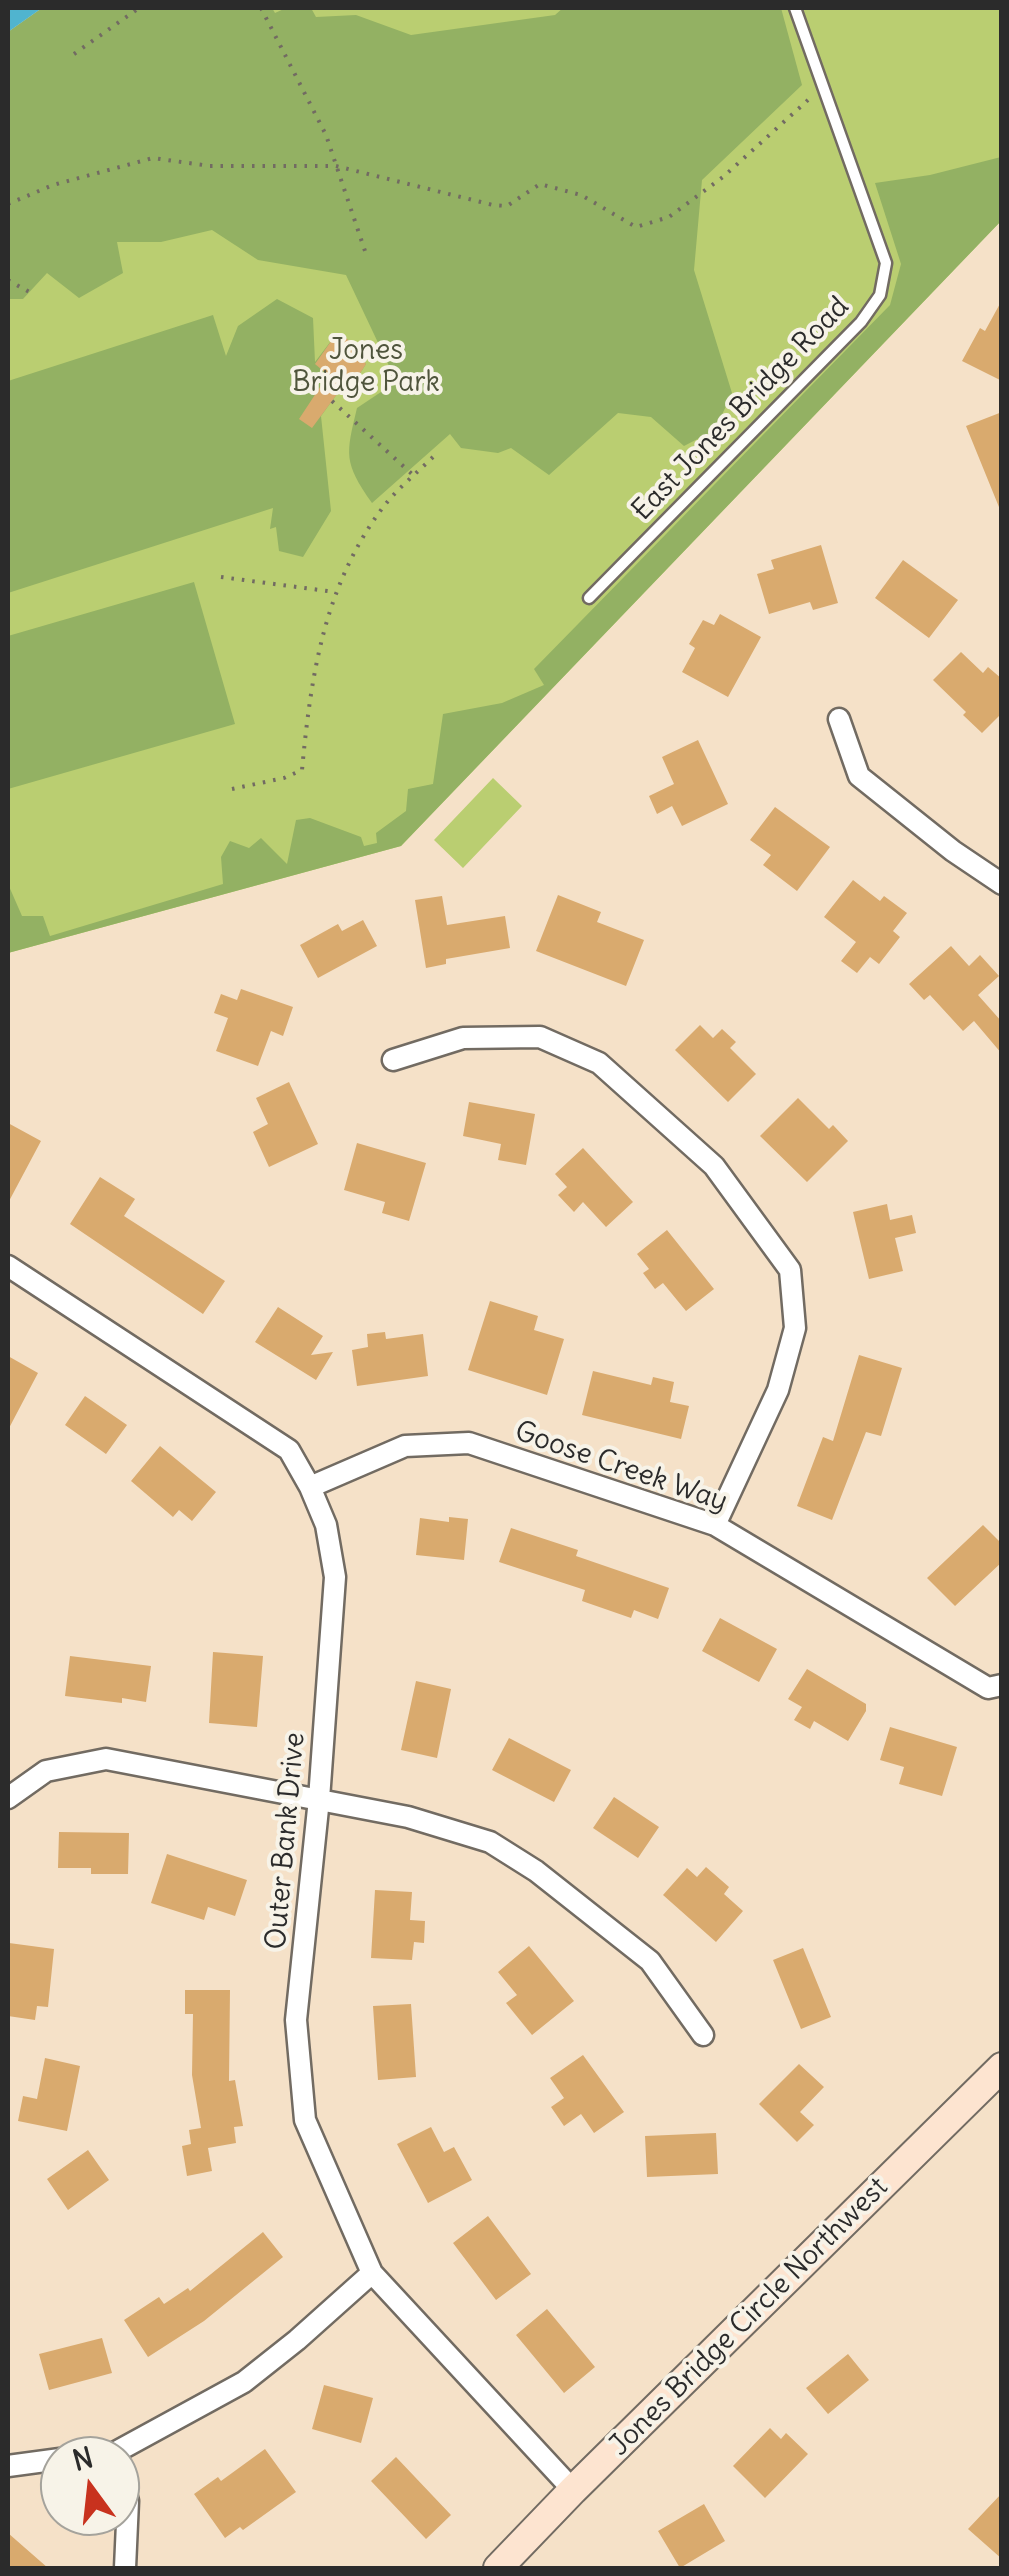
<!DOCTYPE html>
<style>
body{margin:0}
#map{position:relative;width:1009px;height:2576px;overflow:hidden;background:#f5e1c8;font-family:Delius,sans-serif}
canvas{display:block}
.frame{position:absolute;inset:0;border:10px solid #2b2b2b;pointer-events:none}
.north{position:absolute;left:40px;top:2436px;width:100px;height:100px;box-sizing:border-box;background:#f7f3e8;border:2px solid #a5a39c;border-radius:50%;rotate:345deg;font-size:28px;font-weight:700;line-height:40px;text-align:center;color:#2b2b2b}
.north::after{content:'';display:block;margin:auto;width:35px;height:45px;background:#c8321e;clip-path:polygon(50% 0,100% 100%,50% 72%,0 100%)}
</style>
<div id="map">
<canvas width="1009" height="2576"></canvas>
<div class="frame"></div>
<div class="north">N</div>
</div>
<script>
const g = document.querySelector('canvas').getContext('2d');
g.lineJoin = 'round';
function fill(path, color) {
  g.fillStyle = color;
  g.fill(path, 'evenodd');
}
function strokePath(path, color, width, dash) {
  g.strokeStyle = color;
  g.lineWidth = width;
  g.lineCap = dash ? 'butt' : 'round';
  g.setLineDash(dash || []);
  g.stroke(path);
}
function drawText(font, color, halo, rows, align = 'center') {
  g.font = font + ' Delius,sans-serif';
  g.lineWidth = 8;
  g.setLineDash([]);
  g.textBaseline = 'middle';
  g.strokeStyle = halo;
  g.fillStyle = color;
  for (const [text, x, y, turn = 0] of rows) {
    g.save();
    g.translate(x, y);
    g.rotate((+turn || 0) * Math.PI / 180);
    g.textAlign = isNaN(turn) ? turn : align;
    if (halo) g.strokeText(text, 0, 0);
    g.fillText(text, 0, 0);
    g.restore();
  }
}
fill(new Path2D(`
 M42,8h959v213l-600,625 -393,107v-921z
 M493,778l29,28 -59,62 -29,-28z`), '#bace71');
fill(new Path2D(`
 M42,8h230l3,5 11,-5h25l5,9 40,-2 55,20 144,-20 8,-7h218l21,77 -100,95 -8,90 38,123 -17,37 -31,16 -33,-29 -33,-4 -69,62 -38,-27 -13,5 -37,-5 -11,-14 -78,69c-29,-41 -26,-49 -15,-95l30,-20 3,-20 -44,-93 -88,-15 -46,-30 -51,12h-44l6,31 -44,25 -32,-25 -24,26h-15v-267z
 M1001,157v64l-600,625 -393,107v-69l14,32h21l7,20 173,-52 -2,-27 9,-16 19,7 12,-10 26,26 9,-44 14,-2 51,19 3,9 13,-3 -1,-10 30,-22 2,-22 25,-5 10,-70 59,-11 42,-18 -10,-16 356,-364 11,-41 -26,-81 55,-8z
 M277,299l36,19 2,44 19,-25 8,-2 23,18 -2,7 3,4 -16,25 -8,-2 -21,29 10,95 -28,46 -24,-6 -3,-24 -6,2 3,-21 -265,85v-212l205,-66 13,41 12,-30z
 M194,582l41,142 -227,65v-153z`), '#93b163');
fill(new Path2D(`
 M8,8h34l-34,24z`), '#50b4cf');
fill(new Path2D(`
 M1002,300v81l-40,-20 18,-33 5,3z
 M342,335l23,18 -2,7 3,4 -16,25 -7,-3 -31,42 -13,-9 29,-44 -13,-11 19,-27 5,2z
 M1002,412v100h-1l-35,-86z
 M821,545l17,58 -25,7 -3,-8 -41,12 -12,-40 17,-5 -3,-9z
 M903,560l55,40 -29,38 -54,-40z
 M720,614l41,23 -33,60 -46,-25 13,-24 -6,-4 14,-24 11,5z
 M961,652l22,21 5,-6 14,12v34l-20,20 -19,-18 3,-3 -33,-32z
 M698,740l30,64 -46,22 -10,-20 -15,8 -8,-18 25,-12 -12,-27z
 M775,807l55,40 -33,44 -34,-26 8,-10 -21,-15z
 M853,880l27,21 4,-5 23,17 -14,18 7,6 -21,27 -9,-7 -13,16 -16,-12 15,-19 -32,-25z
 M558,895l43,17 -4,10 47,18 -18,46 -90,-35z
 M442,896l5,29 58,-9 5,32 -64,11v5l-20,4 -11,-68z
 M363,920l14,26 -59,32 -18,-33 38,-21 4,7z
 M951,946l18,20 11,-11 19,21 -21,19 24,27v32l-28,-33 -11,10 -33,-36 -6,5 -15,-16z
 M241,989l52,18 -10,29 -12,-5 -13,35 -42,-15 12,-33 -14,-5 7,-19 16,6z
 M700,1025l13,13 9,-9 14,13 -6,6 26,26 -28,28 -53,-52z
 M289,1082l29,62 -49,23 -16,-35 15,-8 -12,-26z
 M798,1098l31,31 4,-4 15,16 -41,41 -47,-46z
 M469,1102l66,12 -9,51 -28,-5 3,-16 -38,-8z
 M8,1123l33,18 -33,62z
 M357,1143l69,20 -17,58 -27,-8 3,-11 -41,-12z
 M583,1148l50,54 -27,25 -23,-25 -9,10 -16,-17 9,-8 -12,-13z
 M100,1177l35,22 -11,17 101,65 -22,33 -133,-90z
 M887,1204l3,16 22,-5 4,18 -21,5 8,33 -34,8 -16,-67z
 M667,1230l47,59 -28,22 -23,-28 -8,6 -12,-16 6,-4 -12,-15z
 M490,1301l48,15 -4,14 30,9 -17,56 -79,-25z
 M278,1307l45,29 -12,19 22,-3 -17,28 -61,-38z
 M385,1332l1,7 37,-5 5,42 -71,10 -5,-36 16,-3 -1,-13z
 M859,1355l43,13 -21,68 -15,-4 -34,88 -35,-14 26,-69 10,4z
 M8,1356l30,17 -30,57z
 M593,1371l58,14 2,-8 21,5 -4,20 19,4 -8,33 -99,-24z
 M85,1396l42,29 -21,29 -41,-29z
 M160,1446l56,46 -24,29 -13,-11 -6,7 -42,-36z
 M449,1517l19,2 -4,41 -48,-5 4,-37 29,4z
 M983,1525l19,19v18l-47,44 -28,-28z
 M511,1528l67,22 -2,6 93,32 -11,31 -24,-9 -3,8 -49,-17 3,-11 -86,-28z
 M720,1618l57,31 -18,33 -57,-31z
 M213,1652l50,4 -6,71 -48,-4z
 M70,1656l81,10 -5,36 -24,-4v5l-57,-7z
 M807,1669l59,35v7l-18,30 -34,-20 -4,8 -16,-9 8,-13 -14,-8z
 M416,1681l35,8 -14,69 -36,-8z
 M890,1727l67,20 -15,49 -43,-12 5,-17 -24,-7z
 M509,1738l62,32 -17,32 -62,-32z
 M614,1797l45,30 -21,31 -45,-30z
 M59,1832l70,1 -1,41h-37v-6h-33z
 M167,1854l80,26 -12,36 -27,-9 -4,13 -53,-17z
 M706,1867l23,20 -5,7 19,17 -27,31 -53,-47 24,-27 10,9z
 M375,1890l37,2 -2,28 15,1 -1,22 -10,-1 -2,18 -41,-2z
 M9,1943l45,6 -6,58 -11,-1 -2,14 -27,-4z
 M529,1946l45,55 -42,34 -26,-32 11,-8 -19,-23z
 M803,1948l28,69 -30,12 -28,-69z
 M185,1990h45l-1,91 6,-1 8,46 -9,1 2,16 -28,5 4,23 -25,5 -5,-30 9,-2 -2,-14 12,-2 -9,-53 1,-61h-8z
 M411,2004l5,73 -38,3 -5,-74z
 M583,2055l41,57 -30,21 -13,-19 -17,12 -13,-19 13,-9 -14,-20z
 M45,2058l35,8 -13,65 -49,-10 5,-25 14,3z
 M799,2064l25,23 -24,25 14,13 -17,17 -38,-38z
 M431,2127l13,25 10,-5 18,33 -44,23 -31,-59z
 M716,2133l2,41 -71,3 -2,-41z
 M88,2150l21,30 -41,30 -21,-31z
 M488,2216l43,58 -35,26 -43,-57z
 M263,2232l20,25 -79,64 -56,36 -24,-37 35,-23 5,7 24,-16 2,3z
 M547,2309l48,58 -31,26 -48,-58z
 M102,2338l10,35 -63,17 -10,-36z
 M848,2354l21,26 -41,34 -22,-26z
 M324,2385l49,13 -12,45 -49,-14z
 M770,2428l11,11 5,-6 22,21 -43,44 -32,-32z
 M265,2449l31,43 -53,38 -3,-3 -15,11 -31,-44 24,-17 3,4z
 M396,2457l55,58 -25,24 -55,-58z
 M1002,2493v66l-34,-30z
 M704,2504l21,37 -45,27 -22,-37z
 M8,2533l40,35h-40z`), '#d9aa6e');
const lane = new Path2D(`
 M589,598l272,-276 19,-27 6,-32 -91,-255`);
const street = new Path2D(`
 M839,719l20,57 94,75 49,33
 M393,1060l70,-22 77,-1 59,26 115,103 76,104 5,58 -17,62 -63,135
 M8,1266l281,184 21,37 16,38 9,52 -16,222 -23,221 9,100 67,153 201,217
 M310,1487l95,-41 64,-3 246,82 273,163 14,-3
 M8,1798l38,-27 60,-12 302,58 82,25 46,29 114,90 53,74
 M85,2456l29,-3 130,-71 53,-42 75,-67
 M8,2466l52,-7
 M120,2473l8,28 -3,67`);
const secondary = new Path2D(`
 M498,2568l75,-78 429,-423`);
strokePath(lane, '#726b62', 15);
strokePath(street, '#726b62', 25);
strokePath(secondary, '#726b62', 32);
strokePath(new Path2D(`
 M261,8l65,127 40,119
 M74,54l65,-46
 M8,204l45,-19 100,-27 57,8h126l157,39 14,1 33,-22 41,11 55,32 33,-10 54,-40 85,-77
 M8,280l23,13
 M332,401l81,74
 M221,577l114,15
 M232,789l52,-11 18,-8c9,-95 22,-185 82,-264 14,-18 34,-34 50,-50`), '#726b62', 4, [2.5, 8]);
strokePath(lane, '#fff', 10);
strokePath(street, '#fff', 20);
strokePath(secondary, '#fde4d0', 28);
drawText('28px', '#4f543c', '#f7f3e8', [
 ["Jones",366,351],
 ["Bridge Park",366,383]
]);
drawText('28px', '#2b2b2b', '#f7f3e8', [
 ["East Jones Bridge Road",741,409,-46],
 ["Goose Creek Way",621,1467,19],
 ["Outer Bank Drive",286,1841,-85],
 ["Jones Bridge Circle Northwest",749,2317,-45]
]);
</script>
